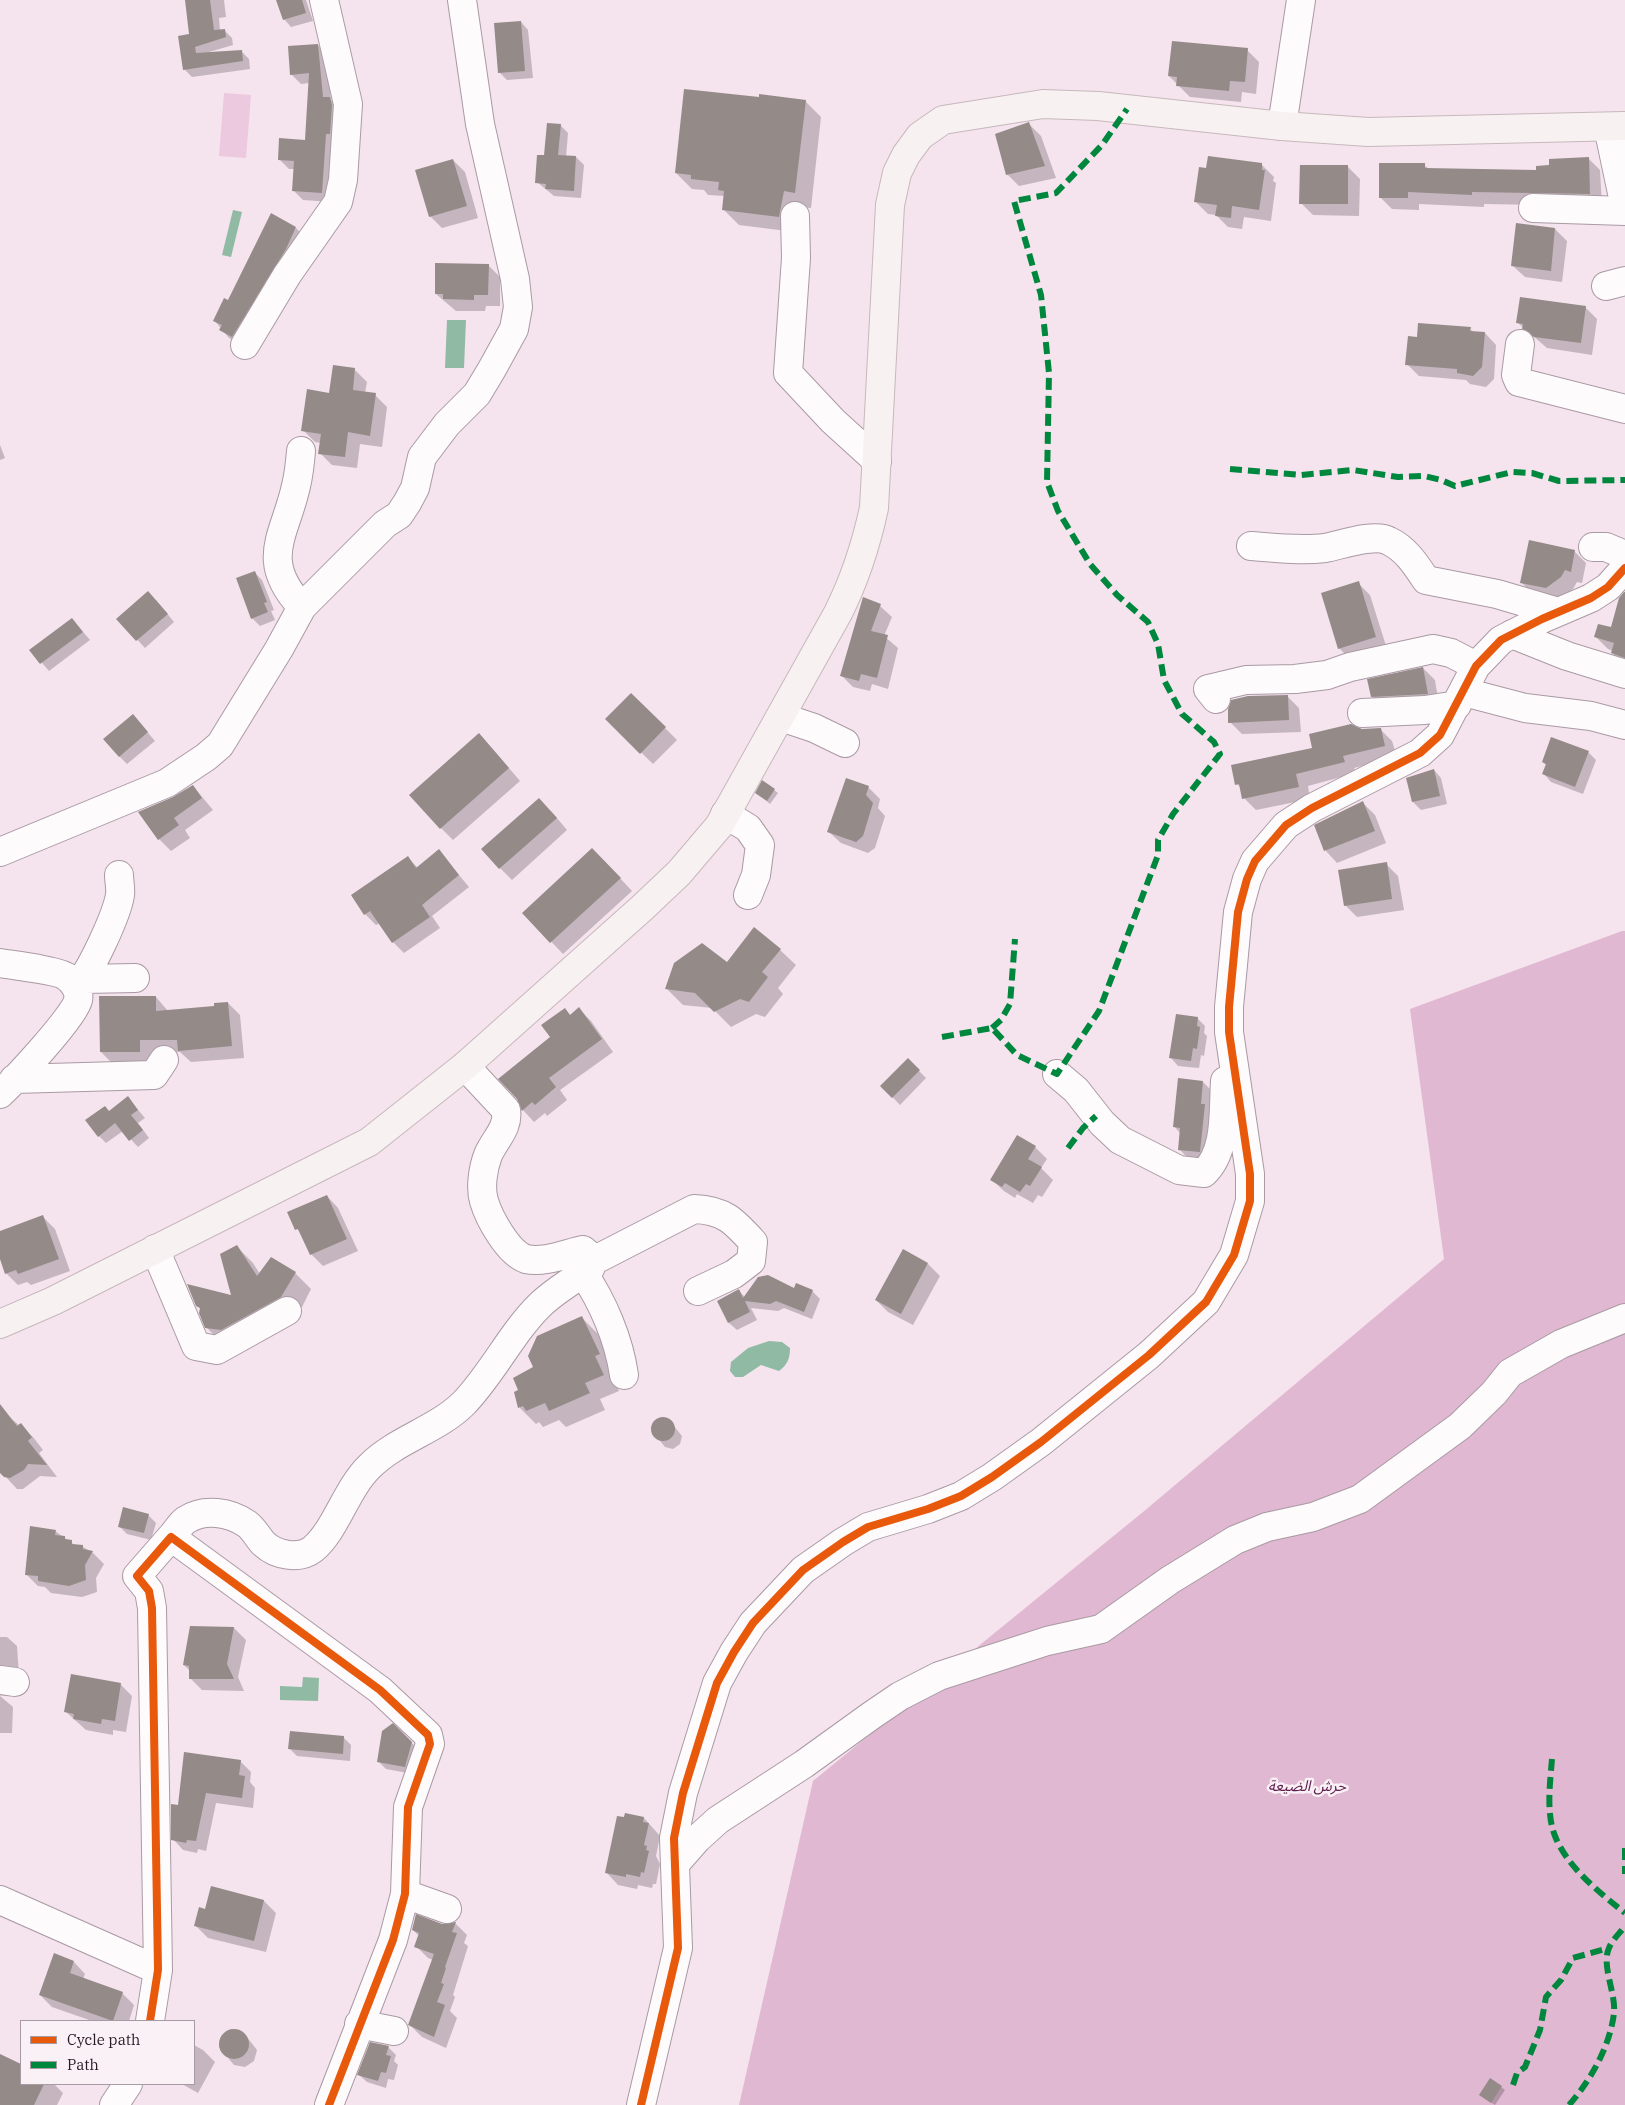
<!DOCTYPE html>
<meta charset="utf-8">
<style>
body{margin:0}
#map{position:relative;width:1625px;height:2105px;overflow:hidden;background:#f5e3ee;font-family:"IBM Plex Serif",serif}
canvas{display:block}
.legend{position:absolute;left:20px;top:2020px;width:175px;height:65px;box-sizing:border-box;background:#faf1f6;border:1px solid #a69ba2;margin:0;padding:6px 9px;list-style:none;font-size:15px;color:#281923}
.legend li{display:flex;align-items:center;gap:10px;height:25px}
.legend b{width:25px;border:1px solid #a69ba2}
</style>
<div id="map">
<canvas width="1625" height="2105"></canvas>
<ul class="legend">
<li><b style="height:6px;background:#e8590c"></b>Cycle path</li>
<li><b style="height:6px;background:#00873e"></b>Path</li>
</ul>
</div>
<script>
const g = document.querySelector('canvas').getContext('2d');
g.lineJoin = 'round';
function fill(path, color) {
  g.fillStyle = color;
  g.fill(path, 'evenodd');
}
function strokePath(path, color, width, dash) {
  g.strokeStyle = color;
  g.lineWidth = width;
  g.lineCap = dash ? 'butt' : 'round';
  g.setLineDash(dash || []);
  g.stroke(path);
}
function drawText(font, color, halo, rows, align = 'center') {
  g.font = font + ' "IBM Plex Serif","Noto Sans Arabic",serif';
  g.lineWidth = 5;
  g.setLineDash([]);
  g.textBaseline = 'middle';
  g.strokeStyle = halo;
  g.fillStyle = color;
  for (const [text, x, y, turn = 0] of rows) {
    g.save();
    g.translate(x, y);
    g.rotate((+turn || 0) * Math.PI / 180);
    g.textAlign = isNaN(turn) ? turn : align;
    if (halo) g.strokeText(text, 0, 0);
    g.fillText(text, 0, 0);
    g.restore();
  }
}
fill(new Path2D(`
 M224,93l27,2 -5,63 -27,-2z`), '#ecc9df');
fill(new Path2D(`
 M1622,931h3v1174h-886l74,-324 330,-269 301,-253 -34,-250z`), '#e0b8d1');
fill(new Path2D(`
 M233,210l9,2 -11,45 -9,-2z
 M447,320h19l-2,48h-19z
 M769,1341l13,1 8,6c0,11 -3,17 -11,23l-18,-6 -18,12h-8l-5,-6 1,-9 17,-14z
 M303,1677l16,1 -1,23 -38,-1v-14l22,1z`), '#91baa5');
fill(new Path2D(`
 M186,0h38l2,17 -7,1 1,13 4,-1 8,8 1,7 -24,7 32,-1 8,8 1,10 -58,8 -8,-8 6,-34z
 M278,0h28l7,21 -22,6 -7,-8z
 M521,22l7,8 5,48 -26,2 -8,-8z
 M318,45l9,10 4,45 9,8 -9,94 -28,-2 -10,-10 2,-21h-6l-10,-10 28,-18 2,-58 -8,1 -10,-10z
 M1247,50l12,12 -3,32 -14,-2 -1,10 -51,-5 -21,-21z
 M760,99l45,2 16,16 -10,91 -12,-1 -4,25 -56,-7 -16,-16 2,-13 -17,-1 -4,-5 -12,-1 -16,-16z
 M1029,124l12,12 15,42 -37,8 -12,-12z
 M560,125l8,8 -2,24h10l8,8 -3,33 -27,-2 -17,-14z
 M1588,158l12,12 2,36 -118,-2v3l-65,-3v6l-27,-1 -12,-12 44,-32 5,4 108,2z
 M453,160l12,12 13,46 -36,10 -12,-12z
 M1262,165l12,12 -1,4 3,2 -5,38 -27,-4 -2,12 -14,-2 -12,-12 -8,-1 -12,-12z
 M1348,167l12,12 -1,37 -46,-1 -12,-12z
 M296,228l7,7 -63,109 -11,-6 -15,-18z
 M1555,229l12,12 -5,41 -37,-5 -12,-11z
 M488,265l12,12v29h-14l-1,5h-29l-20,-17z
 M1585,307l12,12 -5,36 -45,-7 -29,-25z
 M1470,329l4,3 11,1 11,12 -2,34 -8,8 -16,-3 -4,-4 -47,-4 -12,-12 11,-26z
 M355,370l12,12 -2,11 10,2 12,12 -5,40 -22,-3 -3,24 -25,-3 -12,-12 1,-10 -6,-1 -12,-12z
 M0,445l5,13 -5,2z
 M1574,551l12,12 -4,20 -5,-1 -4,7 -15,11 -25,-6 -12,-12z
 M254,572l8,8 12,30 -3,1 4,9 -15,6 -8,-8z
 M1358,583l12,12 17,54 -36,11 -12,-12z
 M156,600l18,22 -29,26 -27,-29z
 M880,606l12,11 -8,19 14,12 -10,41 -16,-5 -2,7 -17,-4 -11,-11z
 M1625,609v56l-13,-12 1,-2 -5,-2 -12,-12 15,-8z
 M72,619l18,21 -41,31 -18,-21z
 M1423,668l12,12 4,25 -55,3 -12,-12z
 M631,694l46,46 -24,24 -46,-45z
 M1287,696l12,12 2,24 -59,2 -12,-12z
 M133,715l22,26 -28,23 -8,-8z
 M1380,729l12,12 5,16 -43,11 2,5 -48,13 2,13 -54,11 -12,-12 -2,-9 -5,-5 125,-54z
 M491,747l29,34 -67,59 -12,-12z
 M1588,752l8,8 -13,34 -32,-12 -7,-8 3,-8 -4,-4z
 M1434,770l7,8 6,26 -26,6 -8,-8 -5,-24z
 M193,786l20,24 -28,20 5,8 -19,13 -12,-12z
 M868,787l12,12 -2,9 7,8 -10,32 -7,5 -27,-10 -12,-11z
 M774,790l4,3 -8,11 -13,-11z
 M1363,803l12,12 11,28 -49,20 -11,-12 -10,-25z
 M551,811l16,19 -55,50 -12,-12z
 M439,851l30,36 -37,29 8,12 -36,25 -11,-11 -13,-19 -4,2 -11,-11 42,-57 11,11z
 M604,861l28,30 -69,63 -39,-41z
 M1386,864l12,12 6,34 -47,7 -12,-12z
 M780,950l16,15 -18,23 5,6 -18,23 -9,-3 -25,13 -19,-19 -29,-3 -16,-16 60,-26z
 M156,997l12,14 47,-4 13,-4 12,12 4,43 -53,4 -11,-10 -28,-1v13h-39l-12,-12z
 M579,1009l12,12 22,31 -53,38 7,10 -20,16 -2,-3 -11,9 -11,-12 29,-72 18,-22z
 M1197,1018l8,8 -1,7 3,3 -3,20 -3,-1 -2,13 -21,-2 -7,-8z
 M908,1060l18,18 -26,27 -18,-19z
 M1203,1082l12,12 -3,69 -21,-2 -12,-12 1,-16 -6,-7z
 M128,1098l17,20 -7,5 11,15 -11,9 -15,-16 -17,12 -7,-7 10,-24z
 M1035,1147l12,12 -6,9 12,12 -11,17 -4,-2 -5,8 -16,-9 -2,4 -11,-7 -12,-11z
 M327,1196l11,12 20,43 -35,15 -12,-12 -22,-41z
 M43,1217l12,12 15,42 -39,14 -4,-3 -9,3 -12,-12 -6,-18v-23z
 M237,1247l16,16 7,11 35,-1 16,16 -10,20 -63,36 -15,-1 -17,-17 -5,-18 -4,-3 35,-10z
 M903,1251l25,13 12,12 -27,49 -25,-13 -12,-12z
 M794,1290l18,1 8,8 -8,20 -28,-11 -6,3 -27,-3 6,12 -20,10 -8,-7 -11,-22 21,-10 6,6z
 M582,1318l16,16 17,36 -5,2 9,19 -19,8 5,11 -39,17 -7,-7 -16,7 -4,-5 -3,2 -16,-16 -5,-16 5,-2 14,-23z
 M7,1415l26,22 10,13 -4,3 18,24 -17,-1 -17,13h-6l-12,-13 -5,-5v-50z
 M660,1418l9,2 13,16 -2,8 -7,5 -8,-2 -13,-16 2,-8z
 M148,1515l8,8 -5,17 -24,-6 -8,-8z
 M55,1531l21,15 7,1 9,5 12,12 -8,14 1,14 -15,5 -31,-4 -6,-6 -7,-1 -12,-12z
 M191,1627l43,1 12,12 -8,37 6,14 -42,-1 -12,-12v-7l-6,-6z
 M0,1637h7l10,9 2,29 -19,3z
 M120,1684l12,12 -6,36 -13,-2v5l-27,-5 -20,-18z
 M0,1696l13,11 -1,26h-12z
 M393,1725l27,26 -7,23 -27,-5 -8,-8z
 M343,1737l8,8 -1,16 -53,-5 -7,-7z
 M240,1761l11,11 -1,10 5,6 -2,20 -37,-5 -10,48 -8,-2 -1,4 -14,-3 -10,-11 6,-33z
 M625,1814l19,4 16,18 -4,20 4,8 -4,20h-3l-1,4 -14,-3 -1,4 -19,-4 -11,-12z
 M212,1887l52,14 12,12 -10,39 -58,-14 -12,-12 10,-16z
 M455,1923l12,12 -3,8 4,3 -15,49 2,2 -5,14 7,7 -11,30 -24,-11 -12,-12 23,-65 -5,-2 -12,-12 3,-10 -6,-6z
 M74,1962l11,12 -2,5 39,14 12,12 -5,16h-37l-40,-14 -12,-12z
 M231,2029l12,3 14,18 -3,11 -9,6 -11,-2 -15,-18 3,-11z
 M194,2045l9,5 12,12 -17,31 -16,-9h12z
 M388,2047l8,8 -2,6 4,4 -4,15 -6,-1 -2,9 -19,-6 -8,-7z
 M0,2055l21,10v19h33l9,9 -6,12h-57z
 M1501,2087l4,3 -10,15 -11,-7z`), '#0003');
fill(new Path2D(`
 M185,0h25l4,30 11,-1 1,8 -31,10 1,6 46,-3 1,11 -60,9 -5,-34 11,-2z
 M276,0h26l4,13 -23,7z
 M521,21l4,50 -27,2 -4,-50z
 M1172,41l76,7 -3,34 -15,-1 -1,10 -53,-5 1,-9 -9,-1z
 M318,44l5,53h7l2,8 -2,29h-4l-4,59 -30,-2 2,-30 -16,-1 1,-22 26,2 4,-67 -19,2 -2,-29z
 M684,89l75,8v-3l47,6 -11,93 -11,-2 -5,26 -57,-7 2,-19 -6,-1 1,-8 -28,-3v-4l-16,-2z
 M1029,122l16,44 -39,9 -11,-41z
 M547,123l14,1 -3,31 18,1 -2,35 -29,-2 1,-5 -11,-1 2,-28h7z
 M1208,156l54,7v7h3l-6,40 -27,-4 -1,12 -16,-2 2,-11 -23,-3 5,-35 7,1z
 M1589,157l1,37 -118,-2v3l-64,-3v6h-29v-35h46v5l111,2v-4l13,-1v-6z
 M453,159l14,47 -38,11 -14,-47z
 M1300,165h48v39h-49z
 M271,213l25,14 -10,22 -54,88 -13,-7 3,-5 -9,-4 11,-23 4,2z
 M1516,223l39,5 -4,43 -40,-5z
 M435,263l54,1 -1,31h-14v5l-31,-1v-5h-8z
 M1520,297l66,9 -5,37 -47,-6 -12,-8 1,-5 -7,-1z
 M1418,323l53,4 -1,4 15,1 -3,35 -9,9 -16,-3v-4l-52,-4 3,-29 9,1z
 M333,365l22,3 -2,22 23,3 -6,43 -22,-4 -3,25 -27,-3 3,-20 -20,-3 6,-42 22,4z
 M1529,540l46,10 -4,22 -6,-2 -4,7 -15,11 -26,-5z
 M255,571l12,31 -3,1 4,9 -17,7 -15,-41z
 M1359,581l17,56 -38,12 -17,-56z
 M148,591l20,23 -32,27 -20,-22z
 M1624,592h1v66l-14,-5 3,-10 -20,-6 4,-13 13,3 8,-29z
 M863,597l18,7 -10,27 17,4 -11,43 -16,-4 -2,7 -19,-5z
 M72,618l11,14 -43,32 -11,-14z
 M1423,667l5,27 -57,3 -4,-18z
 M631,693l35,34 -26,27 -35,-35z
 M1288,695l1,25 -61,3v-14l3,-9 17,-4z
 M133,714l15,18 -29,25 -16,-18z
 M1351,724l11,5 19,-1 4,18 -42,10 2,6 -49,12 3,13 -57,12 -3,-15 -4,1 -4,-20 81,-17 -3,-14z
 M479,733l30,35 -69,61 -31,-34z
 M1551,737l38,14 -14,36 -33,-13 4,-10 -4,-2z
 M1434,769l6,27 -28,6 -6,-24z
 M846,778l23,8 -3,9 7,8 -10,33 -7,6 -29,-10z
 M762,780l13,9 -8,12 -12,-8z
 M193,785l9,13 -28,20 5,7 -21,15 -20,-28 35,-15z
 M539,798l18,20 -58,51 -18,-20z
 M1363,801l12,30 -51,20 -10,-26z
 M592,848l29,30 -71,65 -28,-30z
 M439,849l20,26 -37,30 8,12 -38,26 -22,-32 -6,4 -13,-20 57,-39 8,12z
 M1387,862l5,37 -48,7 -6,-36z
 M754,927l27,22 -19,23 6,5 -19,25 -9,-3 -26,13 -19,-19 -30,-4 9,-26 28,-20 25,19z
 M99,996h57v15l58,-5v-3l14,-1 4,44 -54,5 -1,-11h-37v12h-40z
 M579,1007l23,32 -53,39 7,9 -21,18 -3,-3 -10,9 -5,-12 -19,-20 52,-42 -9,-12 24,-17 5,7z
 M1176,1014l22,3 -1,9 3,1 -3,22 -4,-1 -2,13 -22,-3z
 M908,1058l12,12 -28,28 -12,-12z
 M1178,1078l25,3 -2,23h4l-5,48 -22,-2 2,-22 -7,-1z
 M128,1096l10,14 -7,5 12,15 -14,11 -14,-18 -17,14 -13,-17 20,-14 4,5z
 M1017,1135l19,11 -8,13 14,8 -12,19 -4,-2 -6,8 -15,-9 -3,4 -12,-7z
 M327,1195l20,44 -37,16 -12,-26 -3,1 -8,-18z
 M43,1215l16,44 -41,15 -2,-4 -11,4 -5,-15v-28z
 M237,1245l20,31 14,-19 25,15 -15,25 -60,33 -16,-2 -6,-15 1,-5 -4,-2 -9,-22 44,11 -11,-41z
 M903,1249l25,14 -27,51 -26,-14z
 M768,1275l26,13 2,-5 17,7 -9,22 -28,-11 -6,3 -25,-3 5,11 -22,11 -11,-22 22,-12 4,9 15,-21z
 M582,1316l18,38 -5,2 9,19 -19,8 5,10 -41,18 -4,-8 -19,8 -3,-5 -5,2 -4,-16 4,-2 -5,-12 20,-11 -5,-11 9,-20z
 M0,1404l17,22 4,-3 11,14 -4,4 19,24 -19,-1 -4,6 -14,8 -6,-1 -4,-4z
 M651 1429a12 12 0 1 1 24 0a12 12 0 1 1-24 0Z
 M123,1507l26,7 -5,19 -26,-6z
 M30,1526l26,4 -1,5 10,1v3l7,1v4l11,1v4l10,2 -8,14 1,15 -17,6 -31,-5v-5l-13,-1z
 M190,1626l44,1 -7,37 7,15h-45v-13l-6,-1z
 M71,1674l50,9 -6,38 -13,-2 -1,5 -28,-5 1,-5 -10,-2z
 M393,1723l19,19 -7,25 -28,-5 5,-31z
 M290,1731l54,5 -1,18 -55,-5z
 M184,1752l57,8 -2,15 6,1 -3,22 -36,-5 -10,48 -9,-1 -1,3 -15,-3v-36l7,1z
 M625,1813l19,4 -1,5 6,1 -5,22 3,1 -1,4 3,1 -5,22 -3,-1 -1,5 -14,-3v3l-21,-4 12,-57 7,1z
 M211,1886l53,14 -10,41 -60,-15 5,-19 6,2z
 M416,1914l26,10 14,-2 -4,10 5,1 -12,34 1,1 -5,15 3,1 -7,18 8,3 -11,32 -26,-12 26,-71 -20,-7 5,-14 -7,-3z
 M54,1953l20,8 -4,12 53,19 -10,29 -74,-26z
 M219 2044a15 15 0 1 1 30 0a15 15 0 1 1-30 0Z
 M370,2042l19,4 -3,9 5,1 -5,17 -5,-1 -3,9 -21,-6z
 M0,2054l21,10v20h23l-10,21h-34z
 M1490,2078l12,8 -11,17 -12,-8z`), '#948a88');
const minor = new Path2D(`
 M1282,126l19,-126
 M1608,127l17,80
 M1533,208l92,3
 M795,216l1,42 -8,115 45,48 44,40
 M1606,286l19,-5
 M1520,344l-4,31 3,7 106,27
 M245,345l42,-70 51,-73 5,-22 5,-76 -24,-104
 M301,451c-1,12 -2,23 -5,35 -11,50 -38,74 6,121
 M1251,546c24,2 50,5 74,2 16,-3 49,-15 64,-7 17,8 27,24 37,39l71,14 61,18
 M1593,547h13l19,8
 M1512,634l55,22 58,18
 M1464,692l61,16 66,8 34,9
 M1216,699l-8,-10 38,-9 49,-1 32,-4 23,-8 83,-18 18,4 25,13
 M1362,713l63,-3 32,-5
 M781,717l33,11 31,15
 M725,814l23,14 12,17 -4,30 -8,20
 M0,852l167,-69 39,-26 14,-12 59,-96 23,-42 83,-83 14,-9 8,-12 8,-15 7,-31 25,-33 30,-30 15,-25 22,-40 4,-22 -3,-28 -35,-155 -18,-124
 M0,963c12,2 60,8 67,14 7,5 13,15 11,23 -3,16 -64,81 -78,94
 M84,979l51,-1
 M76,986c14,-12 41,-72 44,-91 1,-6 -1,-14 -1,-20
 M1057,1074l19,16 26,33 18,17 59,30 25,3c23,-22 19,-61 21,-92
 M14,1079l140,-4 10,-15
 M155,1249l41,97 21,4 70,-39
 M593,1261l101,-52c30,1 40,12 59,33l-2,19 -17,13 -36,17
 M583,1273c20,29 36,67 41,102
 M171,1537c5,-5 9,-13 15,-17 18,-12 44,-8 61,4 7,5 11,14 17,20 12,11 35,16 49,5 23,-19 33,-60 57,-83 27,-27 67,-36 94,-63 29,-30 47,-70 77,-99 14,-13 33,-25 49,-35l3,-8 -4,-6 -6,-5c-18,4 -39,13 -57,9 -18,-6 -37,-41 -42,-58 -4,-13 -1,-33 4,-46 7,-16 21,-27 18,-45l-41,-44
 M0,1680l15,2
 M675,1864l22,-25 21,-19 86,-56 68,-49 28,-19 39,-20 108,-35 54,-12 69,-49 65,-40 32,-13 46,-10 47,-18 100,-73 34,-33 16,-20 51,-29 64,-26
 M405,1894l42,15
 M0,1900l158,70
 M150,2021l8,-51 -6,-362 -3,-17 -12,-15 34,-39 209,153 48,45 2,9 -22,63 -3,87 -12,46 -64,165
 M359,2024l35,7
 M114,2105l14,-21
 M641,2105l37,-157 -4,-110 9,-45 34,-110 17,-31 19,-29 50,-53 40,-28 25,-15 60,-18 33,-13 31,-19 49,-35 108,-87 57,-53 28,-47 16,-54v-27l-21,-142v-25l9,-95 9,-33 8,-18 31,-36 26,-17 108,-55 20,-18 36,-69 25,-26 41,-21 49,-21 17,-11 17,-19`);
const major = new Path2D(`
 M0,1324l53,-23 316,-159 96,-76 177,-158 37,-35 40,-47 119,-213c17,-34 28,-68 36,-105l16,-303 7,-32 9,-18 14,-19 23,-16 100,-16 55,2 184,20 86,6 257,-6`);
strokePath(minor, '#a99aa4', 30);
strokePath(major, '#c7b8bb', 30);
strokePath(minor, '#fefbfc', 28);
strokePath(major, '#f8f1f2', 28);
strokePath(new Path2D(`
 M1230,469l71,6 52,-5 45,7 26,-1 17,4 14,6 57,-14 20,1 27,8 66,-1
 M992,1028l9,-8 9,-16 5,-65
 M942,1037l50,-9 25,27 40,19 42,-63 59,-156v-15l15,-26 47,-60 -6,-12 -32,-28 -18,-34 -6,-36 -10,-22 -31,-27 -27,-31 -32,-53 -11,-29 2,-109 -8,-78 -27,-94 42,-8 46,-48 25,-36
 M1068,1148l15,-20 13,-12
 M1552,1759c-2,24 -6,55 3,77 12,31 45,57 70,77
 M1625,1848v26
 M1513,2085l4,-12 8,-6 15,-37 6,-33 15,-17 12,-22 36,-10
 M1569,2105c22,-25 41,-59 45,-92 2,-20 -13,-48 -5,-65 3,-8 11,-15 16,-22`), '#00873e', 6, [12, 6]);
strokePath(new Path2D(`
 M150,2021l8,-51 -6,-362 -3,-17 -12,-15 34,-39 209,153 48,45 2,9 -22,63 -3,87 -12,46 -64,165
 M641,2105l37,-157 -4,-110 9,-45 34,-110 17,-31 19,-29 50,-53 40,-28 25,-15 60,-18 33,-13 31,-19 49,-35 108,-87 57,-53 28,-47 16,-54v-27l-21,-142v-25l9,-95 9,-33 8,-18 31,-36 26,-17 108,-55 20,-18 36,-69 25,-26 41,-21 49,-21 17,-11 17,-19`), '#e8590c', 8);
drawText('italic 15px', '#601d4d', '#faf1f6', [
 ["حرش الضيعة",1307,1787]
]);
</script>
